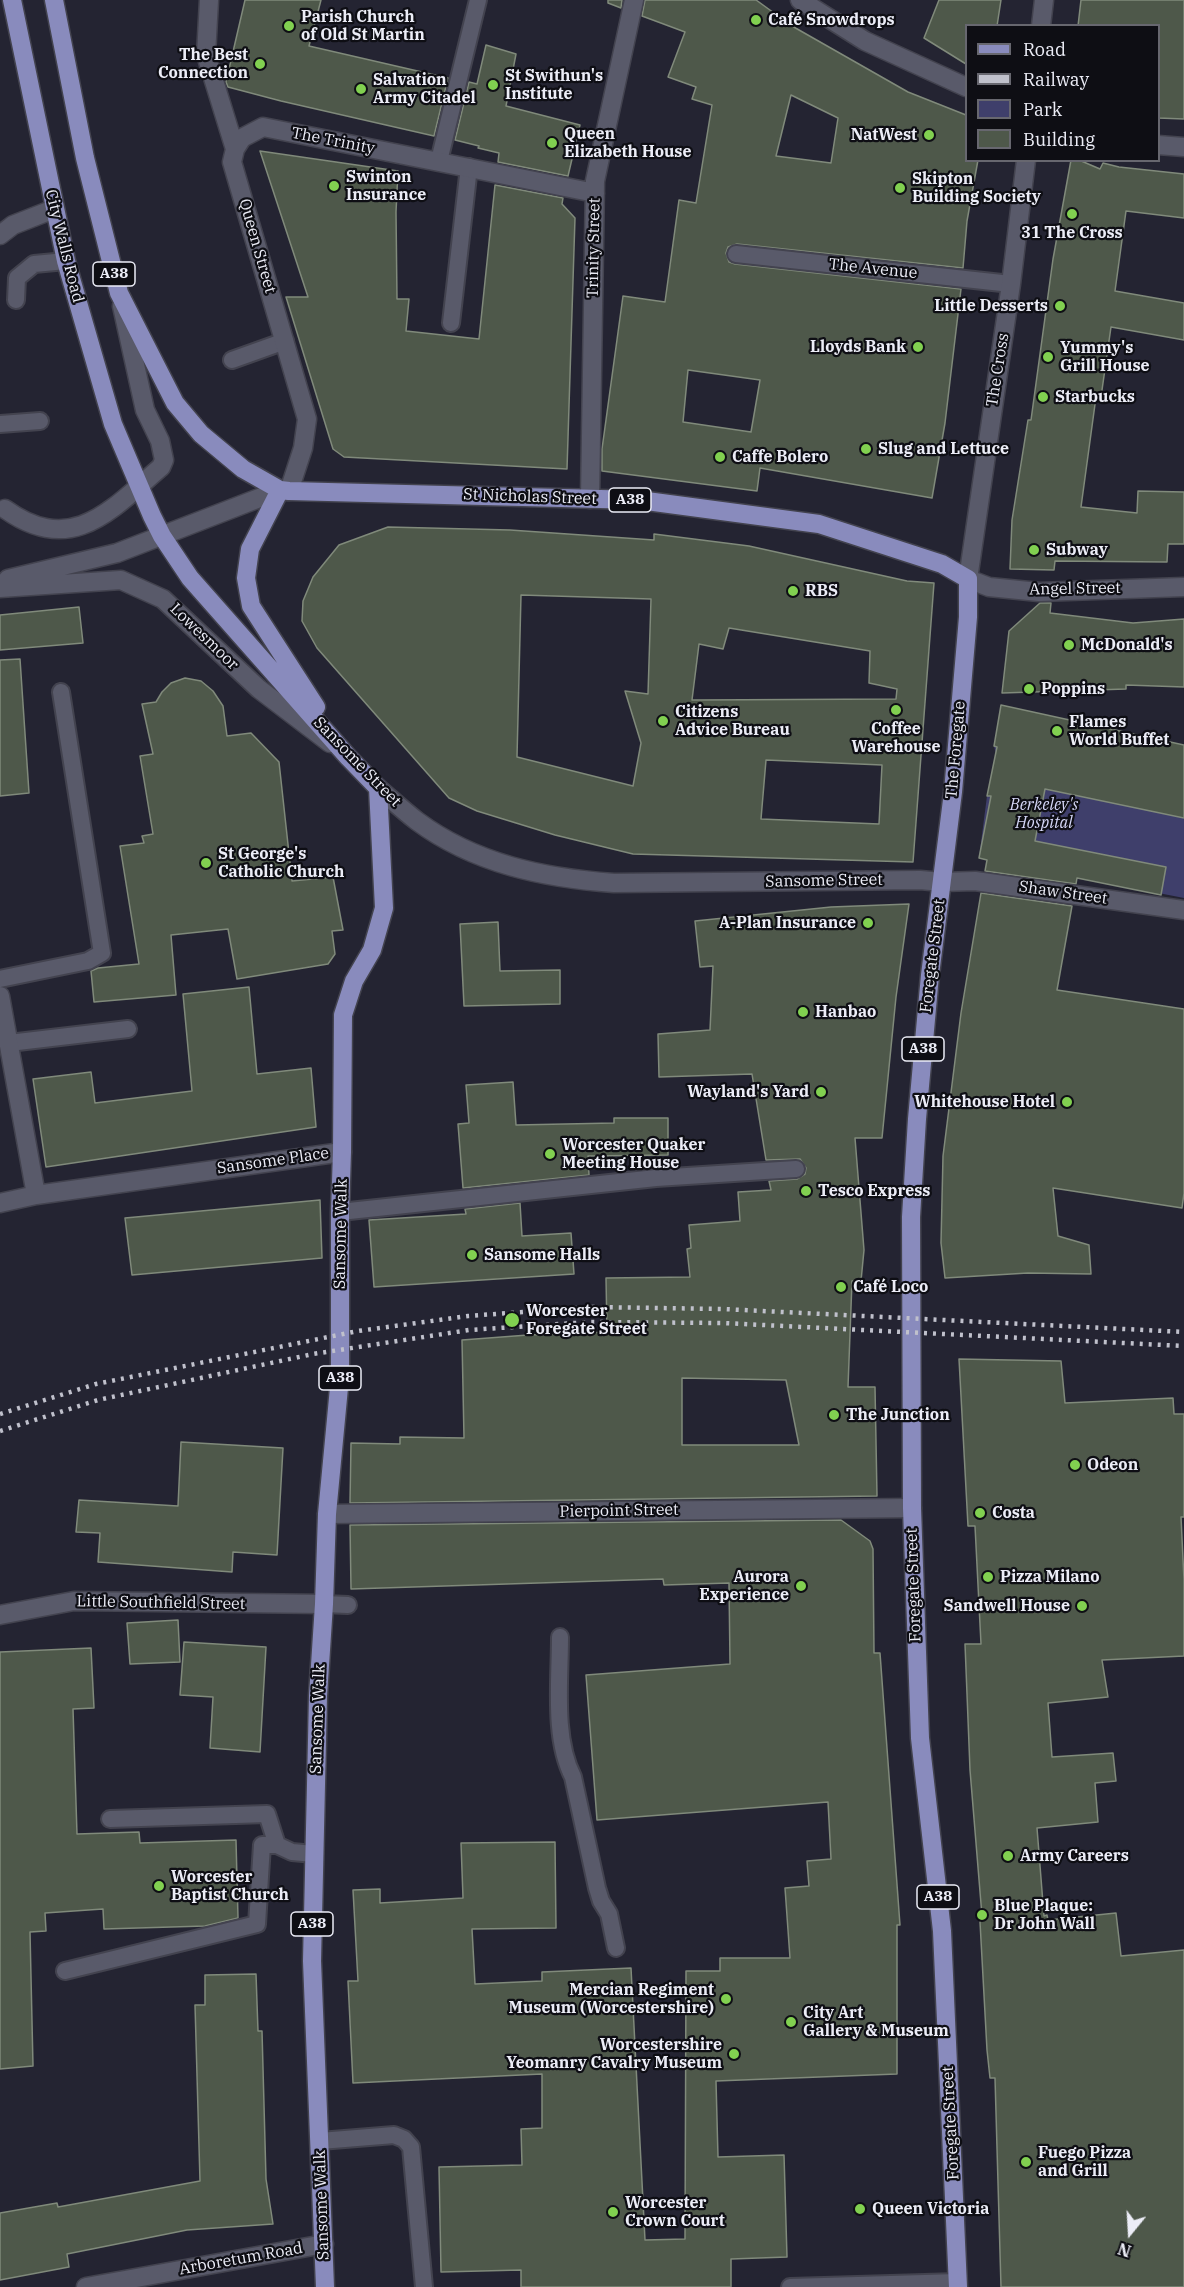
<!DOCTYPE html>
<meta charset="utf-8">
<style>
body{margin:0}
#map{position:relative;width:1184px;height:2287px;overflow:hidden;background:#242432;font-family:"IBM Plex Serif",serif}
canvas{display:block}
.legend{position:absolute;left:965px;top:24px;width:195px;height:138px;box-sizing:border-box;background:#0e0e14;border:2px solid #67676f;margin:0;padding:8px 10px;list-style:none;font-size:18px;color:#ecedf7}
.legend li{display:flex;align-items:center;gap:12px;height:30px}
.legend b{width:30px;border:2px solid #67676f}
.north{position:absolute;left:1100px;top:2203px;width:60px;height:60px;-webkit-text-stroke:4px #0e0e14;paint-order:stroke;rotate:198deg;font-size:16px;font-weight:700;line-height:24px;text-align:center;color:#ecedf7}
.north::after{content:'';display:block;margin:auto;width:21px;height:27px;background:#ecedf7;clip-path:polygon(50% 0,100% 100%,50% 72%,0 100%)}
</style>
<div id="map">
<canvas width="1184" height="2287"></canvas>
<ul class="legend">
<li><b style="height:8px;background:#898bbd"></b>Road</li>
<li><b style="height:8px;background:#c0c1cc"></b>Railway</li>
<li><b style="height:16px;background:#3f3f6b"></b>Park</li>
<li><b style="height:16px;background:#4e584a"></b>Building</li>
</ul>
<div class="north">N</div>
</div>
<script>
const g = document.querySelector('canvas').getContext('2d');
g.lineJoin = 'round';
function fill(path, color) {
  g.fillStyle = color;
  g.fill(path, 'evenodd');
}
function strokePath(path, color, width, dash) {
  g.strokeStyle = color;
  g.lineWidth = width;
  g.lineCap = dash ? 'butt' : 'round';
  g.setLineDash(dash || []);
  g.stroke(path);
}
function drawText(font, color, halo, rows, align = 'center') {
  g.font = font + ' "IBM Plex Serif",serif';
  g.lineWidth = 4.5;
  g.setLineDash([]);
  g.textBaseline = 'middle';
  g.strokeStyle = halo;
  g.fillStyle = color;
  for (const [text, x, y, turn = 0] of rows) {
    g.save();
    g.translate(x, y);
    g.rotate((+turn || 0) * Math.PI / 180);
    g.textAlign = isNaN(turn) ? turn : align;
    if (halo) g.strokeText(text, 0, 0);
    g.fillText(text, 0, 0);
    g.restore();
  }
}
fill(new Path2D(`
 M994,746l190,39v113l-205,-40 8,-62 9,-42z`), '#3f3f6b');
const building = new Path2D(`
 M245,0h76l-12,46 139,32 -14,58 -153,-35 -53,-14 -2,-5z
 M608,0h14l-1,8 -13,-5z
 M645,0h111l36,26 116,66 58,23v45h12l-11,61 -4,47 -226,-24 -9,3 -2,6 3,9 6,2 226,25 -16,134 -13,75 -172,-30 -3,23 -155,-20v-22l21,-153 42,6 14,-102 17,3 16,-98 -20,-6 4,-12 -28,-10 17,-45 -43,-16zM791,95l47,23 -7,45 -55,-7zM688,370l72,10 -9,52 -68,-10z
 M939,0h62l-4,26h-31v38l-42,-26z
 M1081,0h103v119l-26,-1v-92h-80z
 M486,45l30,9 -10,52 74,19 -12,51 -70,-14 1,-9 -21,-5 1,-2 -24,-6 14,-58 8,2z
 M260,151l138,20 -2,41 1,87h12l-3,32 73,8 16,-154 68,13 -1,6 13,14 -8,251 -223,-12 -11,-8 -47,-152h22z
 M1071,160h8l21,9 3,-6 16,4 65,7v44l-58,-7 -11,80 69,12v37l-73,-13 -10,70h-5l-15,110 56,6 1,-22 46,1v52h-16l-1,18 -112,-1 -1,9 -44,-1 2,-49 16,-100h3l22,-161z
 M388,527l122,3 144,10v-6l95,12 158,35 27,2 -21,279 -280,-8 -78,-19 -78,-24 -28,-13 -132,-150 -15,-27 1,-20 10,-24 26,-32zM521,595l130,4 -3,95 -23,-3 16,52 -8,43 -116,-29zM729,628l141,23 -1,32 28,6 -1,10 -204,1 7,-56 24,5zM766,760l116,5 -3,59 -118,-5z
 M1040,603h11l-1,10 83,10 51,-4v68l-58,-2v4l-124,4 7,-62z
 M79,607l4,36 -83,7v-35z
 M20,659l9,134 -29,3v-136z
 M185,678l16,3 12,10 10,15 4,30 24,-3 28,29 13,119 41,-4 10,53 -11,1 3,23 -7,10 -91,15 -9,-50 -57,6 5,60 -82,7 -3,-31 7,-3 41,-4 -19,-118 24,-3 -2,-7 11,-2 -13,-78 13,-2 -11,-50 14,-2 6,-10 9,-9z
 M1001,705l183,40v73l-139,-29 -10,52 131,26 -5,28 -84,-17 -1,6 -91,-13 2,-11 -8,-2 12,-62h-4l10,-49 -3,-1z
 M981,893l91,13 -15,84 127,19v184l-2,15 -129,-20 5,48 31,9 2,29 -63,-1 -83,5 -4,-35 2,-87 18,-143z
 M909,904l-13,93 -14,141h-27l9,112 -3,31h-9l-4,106h27l2,109 -527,7 1,-60 49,1v-7l64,1 -2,-98 66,-5 79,-3 -1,-54 84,-1 -3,-28 4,-1 -2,-23 51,-4 -2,-29 33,-2 -2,-9 28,-2 8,-5 1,-6 -6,-9 -34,1 -14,-86 -93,3 -1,-43 52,-4 3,-64 -13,1 -5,-46 136,-14zM682,1378l104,2 13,65h-117z
 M498,922l2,49 60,-1v34l-96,2 -4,-82z
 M249,987l8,87 54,-6 5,59 -270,40 -13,-88 58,-7 4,31 97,-12 -9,-97z
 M513,1082l3,43 98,-2v-5h54v37l-80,1 1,19 -126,13 -5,-64 11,-1 -3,-38z
 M320,1200l2,58 -190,17 -7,-57z
 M520,1203l2,33 49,-3 3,41 -200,13 -5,-67 97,-6 -1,-5z
 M959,1359l102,2 4,42 108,-5 1,16h10v103h-3l3,63v76l-82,4 6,37 -60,6 4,54 61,-4 3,28 -21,2 3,39 -61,6 7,88 3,-1 1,5 68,-7 5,43 63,-6v337h-183l-6,-209h-5l-3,-28 -7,-128 2,-6 -12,-146 -3,-76 -2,-50h16l-6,-118h-7z
 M181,1442l102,6 -6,107 -44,-3 -1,20 -134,-10 2,-29 -24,-1 3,-32 99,6z
 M841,1520l29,21 3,8 1,104h6l20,272h-3v149l-181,7 2,76 66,-2 3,102 -56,2v28h-210v-17l-80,2 -2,-105 83,-2 -1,-36 21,-1v-54l-189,9 -5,-102h10l-5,-91 27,-1v14l83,-5 -2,-55 94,-1 1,86 -84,1 3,55 67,-3v-9l89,-4 14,272 40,-1 1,-268h34v-13h70l-5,-70 24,-2 -2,-25 24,-2 -3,-57 -231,18 -11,-145 144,-11 -1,-81 -65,2 -1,-6 -312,10 -1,-64z
 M178,1620l2,42 -50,2 -3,-41z
 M184,1642l82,5 -6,105 -50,-4 3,-51 -33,-2z
 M91,1648l3,60 -21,1 4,125 62,-2 1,11 96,-3 2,78 -33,8 -101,3 -1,-20 -58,4 1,18 -16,1 3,134 -33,3v-417z
 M256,1974l2,57h4l4,148 7,45 -86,6 -120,24 2,13 -69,13v-67l57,-10 1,4 142,-26 -5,-176h10v-30z`);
fill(building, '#4e584a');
strokePath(building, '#808a7b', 1.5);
const lane = new Path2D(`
 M439,161l39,-161
 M736,254l275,30
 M16,300l1,-22 17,-14 32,-3
 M451,323l18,-156
 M232,360l53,-19
 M0,424l40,-3
 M0,979l88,-18 14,-8 -41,-261
 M9,1043l119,-14
 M340,1212l316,-34 140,-9
 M324,1604l24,1
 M560,1637c0,44 -7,101 13,140l24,111 4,13 8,13 7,34
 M110,1819l157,-5 10,31 15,7 22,2
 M65,1971l192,-47 5,-79h15
 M320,2141l74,-6 10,4 7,8 13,140
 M790,2287l168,-5`);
const street = new Path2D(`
 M209,0l-3,55 29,94 -3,13 75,257 -4,29 -14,43
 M800,0l65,41 101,46
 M1041,26l3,-26
 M1158,145l26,2
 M235,149l7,-11 21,-11 332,66
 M1026,160l-15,124 -43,295 21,8 50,5 145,-5
 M0,235l13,-10 41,-16
 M590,499l5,-318 39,-181
 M5,509c67,48 106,1 156,-42l3,-7 -4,-19 -15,-31 -23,-104
 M8,579l109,-26 163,-63
 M0,588l121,-8 42,19 96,90 71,54
 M0,996l36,199 306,-43
 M0,1203l36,-8
 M327,1514l585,-6
 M0,1615l74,-14 250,3
 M86,2287l238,-43`);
const secondary = new Path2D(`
 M378,788c13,11 26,23 39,33 58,43 127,57 197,62l306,-3 22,2 33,-1 209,29`);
const primary = new Path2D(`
 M12,0l54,261 47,163 39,92 10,20 28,42 158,179 30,31 6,120 -12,42 -18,31 -11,34 -1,137 -2,60v165l-13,137 -3,90 -6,92 -6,265 13,326
 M54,0l31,158 34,135 56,110 26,31 42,35 37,21 9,1 350,9 180,24 123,40 26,15v38l-15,175 -23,183 -13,144 -6,98 1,291 8,230 22,193 16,356
 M280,490l-30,59 -4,29 5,28 65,101`);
strokePath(lane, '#43434f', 20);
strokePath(street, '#43434f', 21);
strokePath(secondary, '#43434f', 21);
strokePath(primary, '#43434f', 21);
strokePath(lane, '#595a6a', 16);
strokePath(street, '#595a6a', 18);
strokePath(secondary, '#595a6a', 18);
strokePath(primary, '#898bbd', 18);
strokePath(new Path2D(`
 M0,1414l96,-30 262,-53 110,-15 124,-9 131,2 461,23
 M0,1431l98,-31 215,-46 156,-24 121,-8 133,1 461,23`), '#c0c1cc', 4.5, [3, 6]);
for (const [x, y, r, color] of [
 [756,20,6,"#81d050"],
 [289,26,6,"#81d050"],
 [260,64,6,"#81d050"],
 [493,85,6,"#81d050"],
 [361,89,6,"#81d050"],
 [929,135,6,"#81d050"],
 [552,143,6,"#81d050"],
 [334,186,6,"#81d050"],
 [900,188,6,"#81d050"],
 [1072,214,6,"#81d050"],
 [1060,306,6,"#81d050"],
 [918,347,6,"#81d050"],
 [1048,357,6,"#81d050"],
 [1043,397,6,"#81d050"],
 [866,449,6,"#81d050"],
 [720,457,6,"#81d050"],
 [1034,550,6,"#81d050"],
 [793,591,6,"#81d050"],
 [1069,645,6,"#81d050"],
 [1029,689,6,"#81d050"],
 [896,710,6,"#81d050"],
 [663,721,6,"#81d050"],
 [1057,731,6,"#81d050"],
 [206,863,6,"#81d050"],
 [868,923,6,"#81d050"],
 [803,1012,6,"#81d050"],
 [821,1092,6,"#81d050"],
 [1067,1102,6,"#81d050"],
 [550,1154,6,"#81d050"],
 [806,1191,6,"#81d050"],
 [472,1255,6,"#81d050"],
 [841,1287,6,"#81d050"],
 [512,1320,8,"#81d050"],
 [834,1415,6,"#81d050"],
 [1075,1465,6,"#81d050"],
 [980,1513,6,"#81d050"],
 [988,1577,6,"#81d050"],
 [801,1586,6,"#81d050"],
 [1082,1606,6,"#81d050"],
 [1008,1856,6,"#81d050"],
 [159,1886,6,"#81d050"],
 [982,1915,6,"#81d050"],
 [726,1999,6,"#81d050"],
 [791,2022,6,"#81d050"],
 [734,2054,6,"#81d050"],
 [1026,2162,6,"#81d050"],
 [860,2209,6,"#81d050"],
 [613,2212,6,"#81d050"]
]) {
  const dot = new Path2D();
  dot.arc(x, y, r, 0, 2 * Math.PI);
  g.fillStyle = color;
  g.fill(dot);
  strokePath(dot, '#0e0e14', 2);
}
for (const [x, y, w] of [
 [114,274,42],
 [630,500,42],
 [923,1049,42],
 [340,1378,42],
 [938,1897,42],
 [312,1924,42]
]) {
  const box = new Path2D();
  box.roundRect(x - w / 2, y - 12, w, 24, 4.5);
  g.fillStyle = '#0e0e14';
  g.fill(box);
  strokePath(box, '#ecedf7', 1.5);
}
drawText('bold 15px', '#ecedf7', null, [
 ["A38",114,274],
 ["A38",630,500],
 ["A38",923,1049],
 ["A38",340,1378],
 ["A38",938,1897],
 ["A38",312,1924]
]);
drawText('bold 16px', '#ecedf7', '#0e0e14', [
 ["Parish Church",301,17],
 ["of Old St Martin",301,35],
 ["Café Snowdrops",768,20],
 ["The Best",248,55,"right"],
 ["Connection",248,73,"right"],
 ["St Swithun's",505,76],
 ["Institute",505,94],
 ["Salvation",373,80],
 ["Army Citadel",373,98],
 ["Queen",564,134],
 ["Elizabeth House",564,152],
 ["NatWest",917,135,"right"],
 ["Swinton",346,177],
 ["Insurance",346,195],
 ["Skipton",912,179],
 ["Building Society",912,197],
 ["31 The Cross",1072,233,"center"],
 ["Little Desserts",1048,306,"right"],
 ["Lloyds Bank",906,347,"right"],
 ["Yummy's",1060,348],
 ["Grill House",1060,366],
 ["Starbucks",1055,397],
 ["Slug and Lettuce",878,449],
 ["Caffe Bolero",732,457],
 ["Subway",1046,550],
 ["RBS",805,591],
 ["McDonald's",1081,645],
 ["Poppins",1041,689],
 ["Citizens",675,712],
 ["Advice Bureau",675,730],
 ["Flames",1069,722],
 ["World Buffet",1069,740],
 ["Coffee",896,729,"center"],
 ["Warehouse",896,747,"center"],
 ["St George's",218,854],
 ["Catholic Church",218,872],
 ["A-Plan Insurance",856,923,"right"],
 ["Hanbao",815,1012],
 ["Wayland's Yard",809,1092,"right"],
 ["Whitehouse Hotel",1055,1102,"right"],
 ["Worcester Quaker",562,1145],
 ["Meeting House",562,1163],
 ["Tesco Express",818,1191],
 ["Sansome Halls",484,1255],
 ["Café Loco",853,1287],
 ["Worcester",526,1311],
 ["Foregate Street",526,1329],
 ["The Junction",846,1415],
 ["Odeon",1087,1465],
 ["Costa",992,1513],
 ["Aurora",789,1577,"right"],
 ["Experience",789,1595,"right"],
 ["Pizza Milano",1000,1577],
 ["Sandwell House",1070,1606,"right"],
 ["Army Careers",1020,1856],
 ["Worcester",171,1877],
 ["Baptist Church",171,1895],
 ["Blue Plaque:",994,1906],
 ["Dr John Wall",994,1924],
 ["Mercian Regiment",714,1990,"right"],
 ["Museum (Worcestershire)",714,2008,"right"],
 ["City Art",803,2013],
 ["Gallery & Museum",803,2031],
 ["Worcestershire",722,2045,"right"],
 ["Yeomanry Cavalry Museum",722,2063,"right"],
 ["Fuego Pizza",1038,2153],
 ["and Grill",1038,2171],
 ["Worcester",625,2203],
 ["Crown Court",625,2221],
 ["Queen Victoria",872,2209]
], 'left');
drawText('16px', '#ecedf7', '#0e0e14', [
 ["The Trinity",333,141,11],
 ["City Walls Road",64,246,76],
 ["Queen Street",257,246,74],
 ["Trinity Street",594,248,-89],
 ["The Avenue",873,269,6],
 ["The Cross",998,370,-81],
 ["St Nicholas Street",530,497,2],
 ["Angel Street",1075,589,-1],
 ["Lowesmoor",204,637,44],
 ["The Foregate",956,750,-85],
 ["Sansome Street",357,762,46],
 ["Sansome Street",824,881,-1],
 ["Shaw Street",1063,893,8],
 ["Foregate Street",933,956,-83],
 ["Sansome Place",273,1161,-8],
 ["Sansome Walk",341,1234,-89],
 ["Pierpoint Street",619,1511,-1],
 ["Foregate Street",914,1585,-92],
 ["Little Southfield Street",161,1603,1],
 ["Sansome Walk",318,1719,-88],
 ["Foregate Street",951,2123,-93],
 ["Sansome Walk",322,2205,-92],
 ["Arboretum Road",241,2259,-10]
]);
drawText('italic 16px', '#d5d7f7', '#0e0e14', [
 ["Berkeley's",1044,805],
 ["Hospital",1044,823]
]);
</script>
